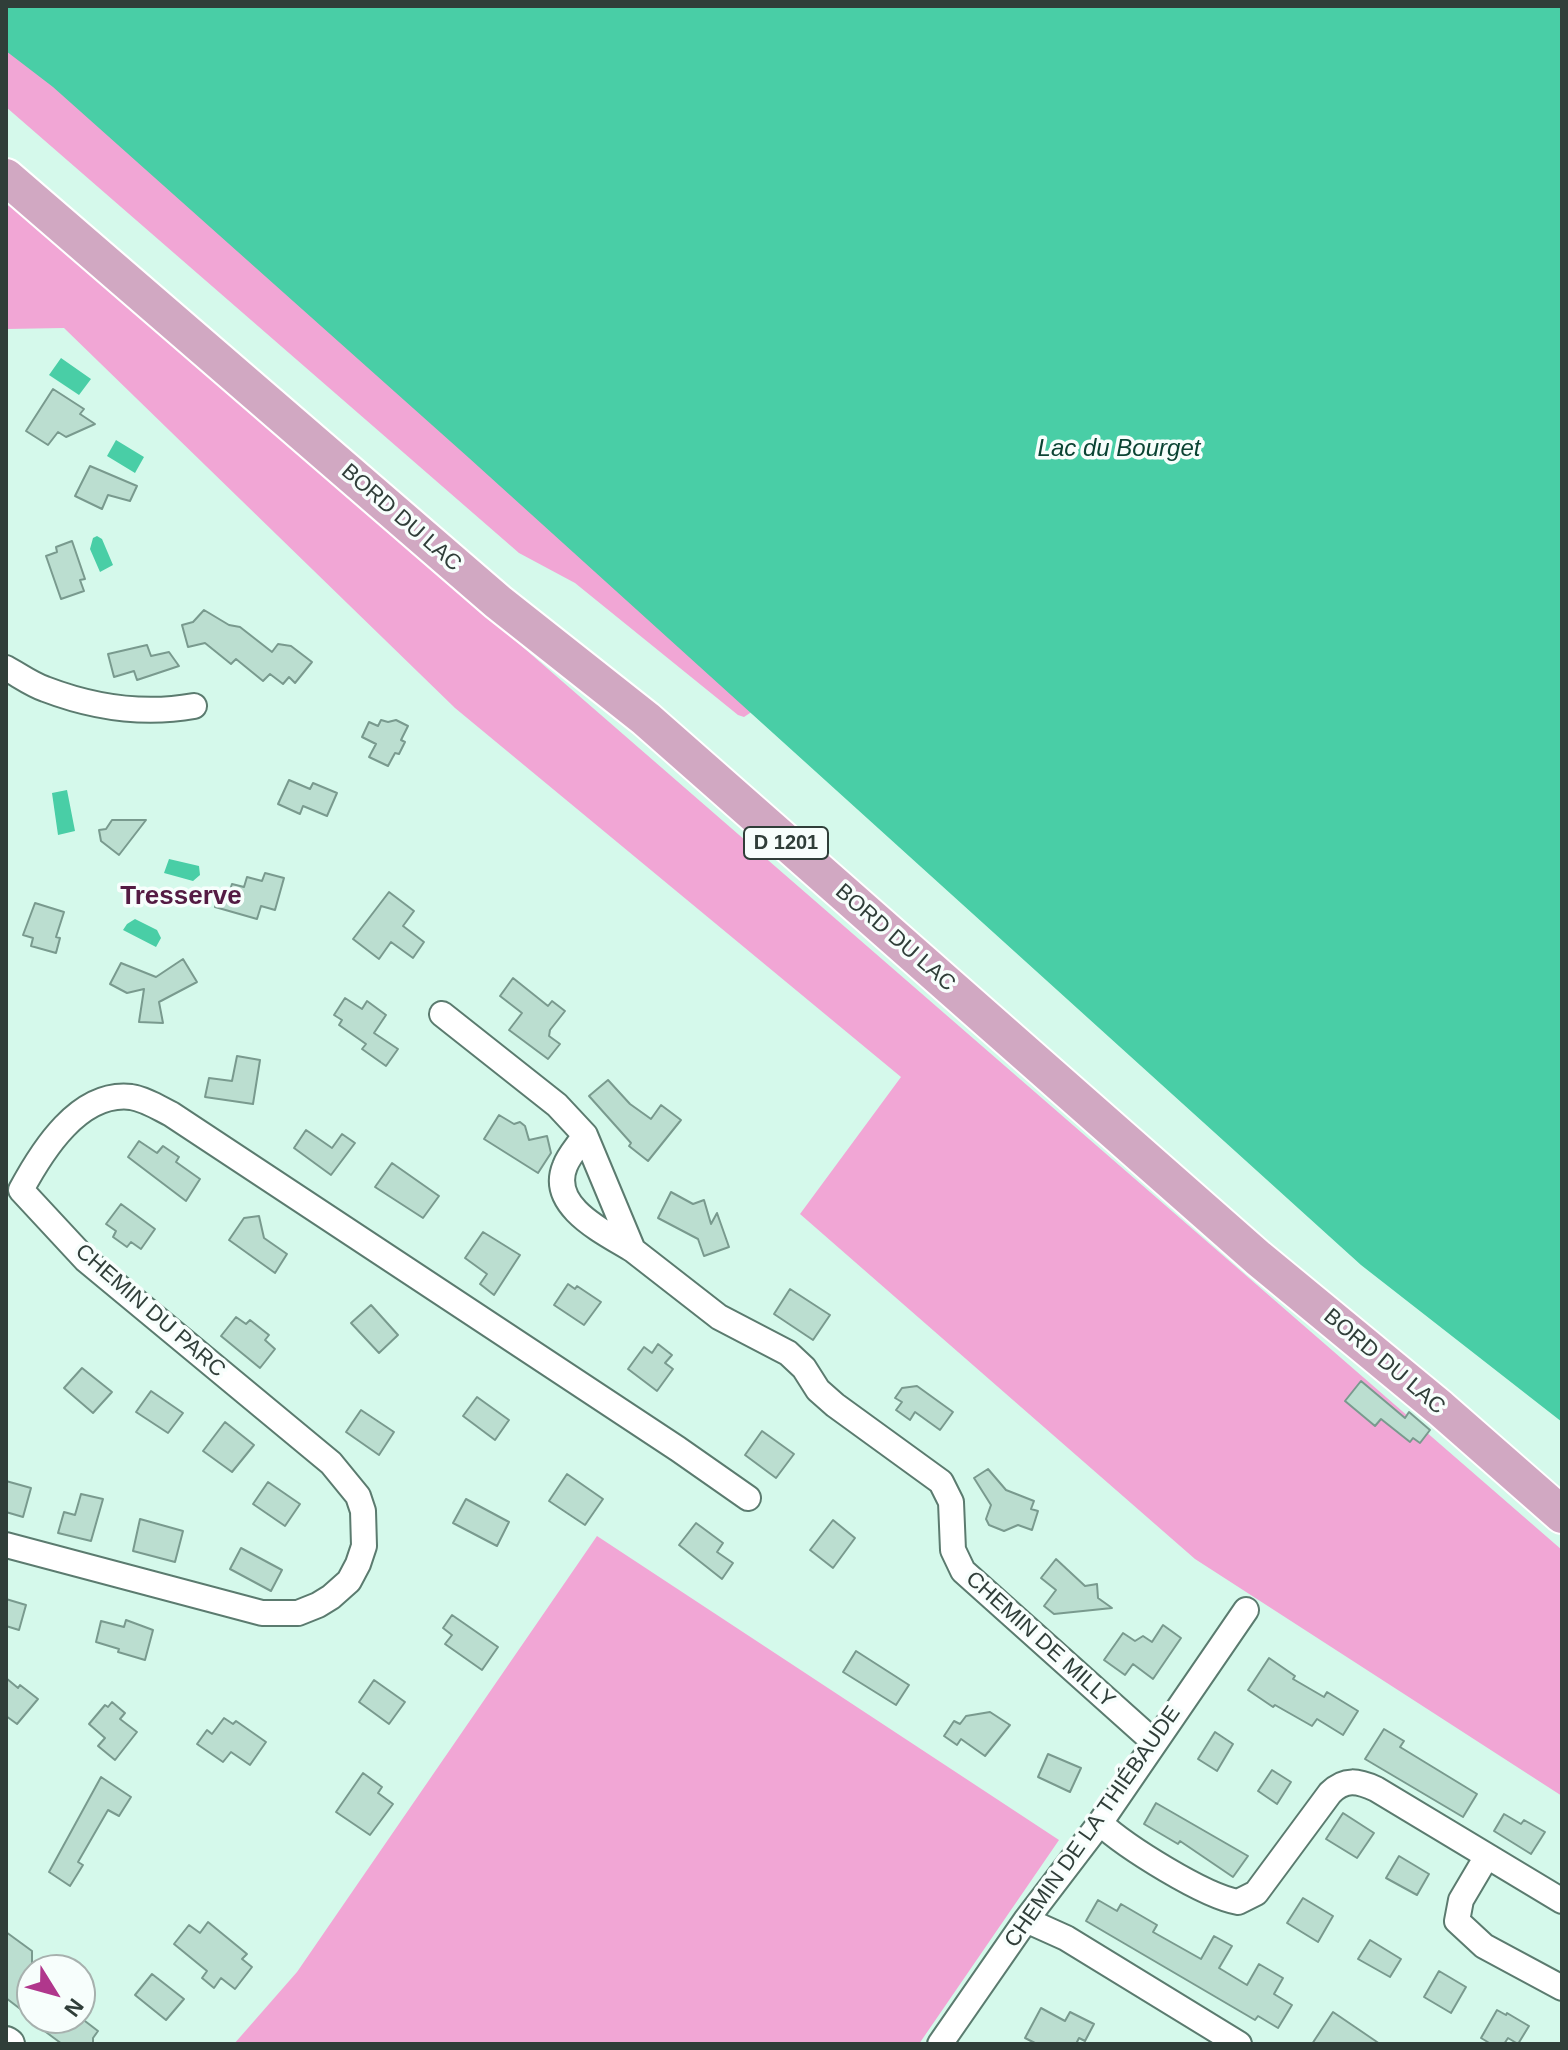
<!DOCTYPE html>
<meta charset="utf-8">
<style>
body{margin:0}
#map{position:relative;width:1568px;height:2050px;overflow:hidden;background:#d5f9eb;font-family:Arial,sans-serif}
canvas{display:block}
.frame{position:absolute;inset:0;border:8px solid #303e39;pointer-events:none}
.north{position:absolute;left:16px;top:1954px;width:80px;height:80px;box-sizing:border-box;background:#f7fefc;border:2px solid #a7b1ae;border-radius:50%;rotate:127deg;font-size:22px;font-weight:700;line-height:32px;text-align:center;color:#303e39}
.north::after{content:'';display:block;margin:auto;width:28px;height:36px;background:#b0378c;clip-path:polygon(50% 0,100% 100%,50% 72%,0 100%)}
</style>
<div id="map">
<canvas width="1568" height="2050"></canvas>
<div class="frame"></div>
<div class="north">N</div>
</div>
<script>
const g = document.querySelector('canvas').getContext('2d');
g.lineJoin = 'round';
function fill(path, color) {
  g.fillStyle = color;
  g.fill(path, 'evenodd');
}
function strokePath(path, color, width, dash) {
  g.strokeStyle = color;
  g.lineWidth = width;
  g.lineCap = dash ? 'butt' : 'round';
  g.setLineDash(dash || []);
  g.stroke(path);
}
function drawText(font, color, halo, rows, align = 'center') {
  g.font = font + ' Arial,sans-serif';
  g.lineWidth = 7;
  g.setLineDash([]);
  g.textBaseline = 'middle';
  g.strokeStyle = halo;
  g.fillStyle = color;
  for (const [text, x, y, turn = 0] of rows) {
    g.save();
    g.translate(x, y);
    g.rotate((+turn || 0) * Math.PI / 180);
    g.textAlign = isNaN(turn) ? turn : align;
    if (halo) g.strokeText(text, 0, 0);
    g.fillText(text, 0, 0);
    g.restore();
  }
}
fill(new Path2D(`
 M6,6l768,691 -30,20 -6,-2 -163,-132 -56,-30 -513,-446z
 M6,198l1556,1352v246l-367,-237 -395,-345 101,-137 -446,-369 -391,-380 -58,1z
 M597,1536l462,304 -140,204h-685l63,-72z`), '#f1a6d5');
fill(new Path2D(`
 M6,6h1556v1416l-201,-157 -892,-807 -416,-371 -47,-36z
 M61,358l30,21 -12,16 -30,-20z
 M116,440l28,17 -9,16 -28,-17z
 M97,536l5,3 11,26 -13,7 -10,-23 3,-11z
 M67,790l8,41 -17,4 -6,-42z
 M169,859l30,7 1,9 -7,6 -29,-8z
 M135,919l22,11 4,8 -5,9 -33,-17 4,-6z`), '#49cea6');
const building = new Path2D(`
 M53,389l31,20 -4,5 15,10 -29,13 -8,-5 -10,13 -22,-14z
 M90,466l47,20 -7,15 -22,-6 -6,14 -27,-13z
 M72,541l13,38 -5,1 4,11 -23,8 -15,-43 11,-4 -1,-5z
 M204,610l25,15 11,2 32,25 6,-8 13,2 21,16 -17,21 -6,-6 -6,7 -13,-10 -7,7 -27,-22 -5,5 -26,-21 -17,4 -6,-22 11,-3z
 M147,645l4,11 18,-4 10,14 -42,14 -3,-9 -20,6 -6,-23z
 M381,720l7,2 8,-2 12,6 -7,14 4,2 -6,12 -4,-1 -7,13 -19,-9 7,-13 -14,-7 7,-15 9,4z
 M289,780l21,9 3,-6 24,10 -10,23 -24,-10 -3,8 -22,-10z
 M112,820h34l-27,35 -18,-14 -2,-11 7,-1z
 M265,873l19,5 -9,32 -14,-4 -4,13 -42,-12 5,-16 9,2 3,-9 12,3 3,-10 15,4z
 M389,892l25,19 -11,15 21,16 -11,16 -22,-16 -12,17 -26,-20z
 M35,903l29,9 -8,25 4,1 -4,15 -25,-7 2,-8 -10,-3z
 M183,959l14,23 -38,20 4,21 -24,-1 5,-33 -17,4 -17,-9 11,-21 35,14z
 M513,978l35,28 4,-5 13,10 -15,19 -1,6 11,8 -12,15 -39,-29 13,-17 -22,-17z
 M345,998l17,11 5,-8 19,14 -12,18 24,16 -12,17 -24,-17 4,-5 -27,-19 3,-5 -8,-5z
 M237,1056l23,4 -7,44 -48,-7 4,-19 23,3z
 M608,1080l22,24 21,15 10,-14 20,15 -33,41 -19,-15 2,-3 -42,-47z
 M499,1115l15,9 6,-2 5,4 4,14 18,-4 4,17 -13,20 -54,-34z
 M306,1130l26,18 10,-14 13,9 -24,32 -37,-27z
 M139,1141l18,12 6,-7 16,11 -3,5 24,17 -14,22 -58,-44z
 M392,1163l47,33 -16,22 -48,-31z
 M671,1192l22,12 11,-4 7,24 6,-11 12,34 -25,9 -6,-17 -40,-21z
 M121,1204l34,25 -14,20 -10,-7 -4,5 -14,-10 3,-6 -10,-7z
 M259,1216l5,22 23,16 -12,19 -46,-33 15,-22z
 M483,1232l37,23 -26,40 -14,-11 7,-10 -22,-16z
 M568,1284l7,5 2,-3 24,16 -17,23 -30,-20z
 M790,1289l40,26 -17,25 -39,-26z
 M371,1305l27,30 -19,18 -28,-30z
 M236,1317l10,7 4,-4 19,15 -4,5 10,9 -15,19 -39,-32z
 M658,1344l14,11 -7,8 8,6 -16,22 -29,-22 16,-22 8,6z
 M82,1368l30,24 -19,21 -29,-25z
 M1361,1381l44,37 4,-6 21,18 -10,13 -7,-5 -3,4 -29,-23 -6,7 -30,-25z
 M917,1386l36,26 -13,18 -25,-18 -5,8 -14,-10 6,-8 -7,-4 7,-10z
 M151,1391l32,22 -15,20 -32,-21z
 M477,1397l32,23 -14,20 -32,-24z
 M361,1410l33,22 -15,23 -33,-23z
 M225,1422l29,23 -22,27 -29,-21z
 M762,1431l32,23 -18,24 -31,-23z
 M988,1469l18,21 28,11 -3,8 7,2 -6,19 -14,-5 -14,6 -15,-6 -3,-6 5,-14 -17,-27z
 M567,1474l36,25 -18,26 -36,-24z
 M6,1481l25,7 -8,29 -17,-5z
 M268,1482l32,22 -15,22 -32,-22z
 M81,1494l22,5 -12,42 -33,-8 6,-21 11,3z
 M466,1499l43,23 -12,24 -44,-23z
 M140,1519l43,12 -8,31 -42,-11z
 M833,1520l22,18 -22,30 -23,-18z
 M696,1523l27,20 -6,9 16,11 -11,16 -43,-34z
 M241,1548l41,22 -11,21 -41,-22z
 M1056,1559l29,27 12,-2 1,14 14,10 -58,6 -10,-8 12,-16 -15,-12z
 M6,1599l20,6 -7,25 -13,-4z
 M452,1615l46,32 -16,23 -37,-26 7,-9 -9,-7z
 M126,1620l27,10 -8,30 -27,-8 1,-3 -23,-7 5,-21 23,6z
 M1163,1625l18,13 -28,41 -20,-15 -8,11 -21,-15 19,-27 12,8 8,-5 9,6z
 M856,1651l53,34 -13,20 -53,-33z
 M1269,1658l26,18 -2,3 31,18 3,-5 31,19 -15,24 -26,-16 -5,7 -37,-21 -2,2 -25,-17z
 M6,1678l12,10 2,-3 18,14 -21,25 -11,-8z
 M374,1680l31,22 -16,22 -30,-22z
 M112,1702l13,11 -5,6 17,13 -22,28 -17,-14 7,-8 -16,-14 16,-19 3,2z
 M990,1712l20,13 -25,31 -24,-17 -4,6 -13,-9 10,-15 6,3 6,-8z
 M224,1718l9,6 3,-3 30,21 -16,23 -19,-13 -8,10 -26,-18 10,-14 5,4z
 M1384,1729l20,12 -4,6 77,47 -14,23 -98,-58z
 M1215,1732l18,12 -16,27 -19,-12z
 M1048,1754l33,14 -11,24 -32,-15z
 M1272,1770l19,12 -14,22 -19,-13z
 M363,1773l19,14 -4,6 15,11 -23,31 -34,-23z
 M101,1777l30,20 -12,19 -11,-6 -30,52 5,3 -13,21 -21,-14z
 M1156,1803l92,53 -15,21 -53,-36 -2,3 -34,-20z
 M1343,1813l31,20 -17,25 -31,-19z
 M1504,1814l17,10 3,-4 21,12 -14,22 -37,-23z
 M1399,1856l30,18 -12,21 -31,-17z
 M1303,1898l30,18 -15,26 -31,-19z
 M1098,1900l19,11 4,-7 36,21 -4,7 48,27 13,-23 18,10 -13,22 28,17 12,-21 24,14 -9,16 18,11 -14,23 -20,-12 -3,4 -169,-99z
 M208,1922l39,32 -5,5 10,8 -17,22 -14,-11 -7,10 -12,-10 5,-7 -33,-27 15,-19 11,8z
 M6,1932l26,19v67l-26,-20z
 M1370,1940l31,19 -11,18 -32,-18z
 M1439,1971l27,16 -15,26 -27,-16z
 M152,1974l32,25 -18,21 -31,-25z
 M1041,2008l24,13 5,-9 24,12 -9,17 -6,-3 -3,6h-39l-12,-6z
 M1497,2010l9,5 1,-2 22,13 -11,18 -10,-6 -4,6h-13l-10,-6z
 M1333,2012l47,32h-68z
 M27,2018h54l17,13 -5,7v6h-31z`);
fill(building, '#bbded0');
strokePath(building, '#799a8e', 2);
const minor = new Path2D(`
 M6,668c13,7 25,16 39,21 47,18 99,26 149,17
 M442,1014l115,91 28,30 48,115 86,67 69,36 16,15 14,22 17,15 106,77 10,20 2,48 10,21 191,171
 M585,1135c-6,10 -16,20 -20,31 -17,41 41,67 68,84
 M6,1545l256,68h36l20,-8 13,-8 18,-16 9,-17 6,-18 -1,-35 -5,-15 -27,-33 -245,-203 -65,-70c21,-39 58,-99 110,-93 14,2 28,11 40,17l507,335 70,49
 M1100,1823c26,24 104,73 138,79l18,-9 74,-100c15,-15 28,-12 46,-4l186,112
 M1487,1856l-26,44 -4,21 27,25 78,42
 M1026,1920l40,18 173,106
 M940,2044l86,-124 74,-97 146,-213`);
const tertiary = new Path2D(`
 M6,2042l3,2`);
const primary = new Path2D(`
 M6,177l492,425 148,117 612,539 182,150 122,107`);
strokePath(minor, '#5b7b6f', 28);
strokePath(tertiary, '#5b7b6f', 34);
strokePath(primary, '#fff', 40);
strokePath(minor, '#fff', 24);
strokePath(tertiary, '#fff', 30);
strokePath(primary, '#d1a8c2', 36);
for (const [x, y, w] of [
 [786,843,84]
]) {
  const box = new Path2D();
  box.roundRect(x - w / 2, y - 16, w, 32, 6);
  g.fillStyle = '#f7fefc';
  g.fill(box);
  strokePath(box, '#303e39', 2);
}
drawText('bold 20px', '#303e39', null, [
 ["D 1201",786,843]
]);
drawText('22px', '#303e39', '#f7fefc', [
 ["BORD DU LAC",401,518,41],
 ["BORD DU LAC",895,938,41],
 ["CHEMIN DU PARC",150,1311,41],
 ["BORD DU LAC",1384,1362,40],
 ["CHEMIN DE MILLY",1040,1640,42],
 ["CHEMIN DE LA THIÉBAUDE",1093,1827,-55]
]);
drawText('italic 24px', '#0b4434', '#f7fefc', [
 ["Lac du Bourget",1119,449]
]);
drawText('bold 26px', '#541b43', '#f7fefc', [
 ["Tresserve",181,897]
]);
</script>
